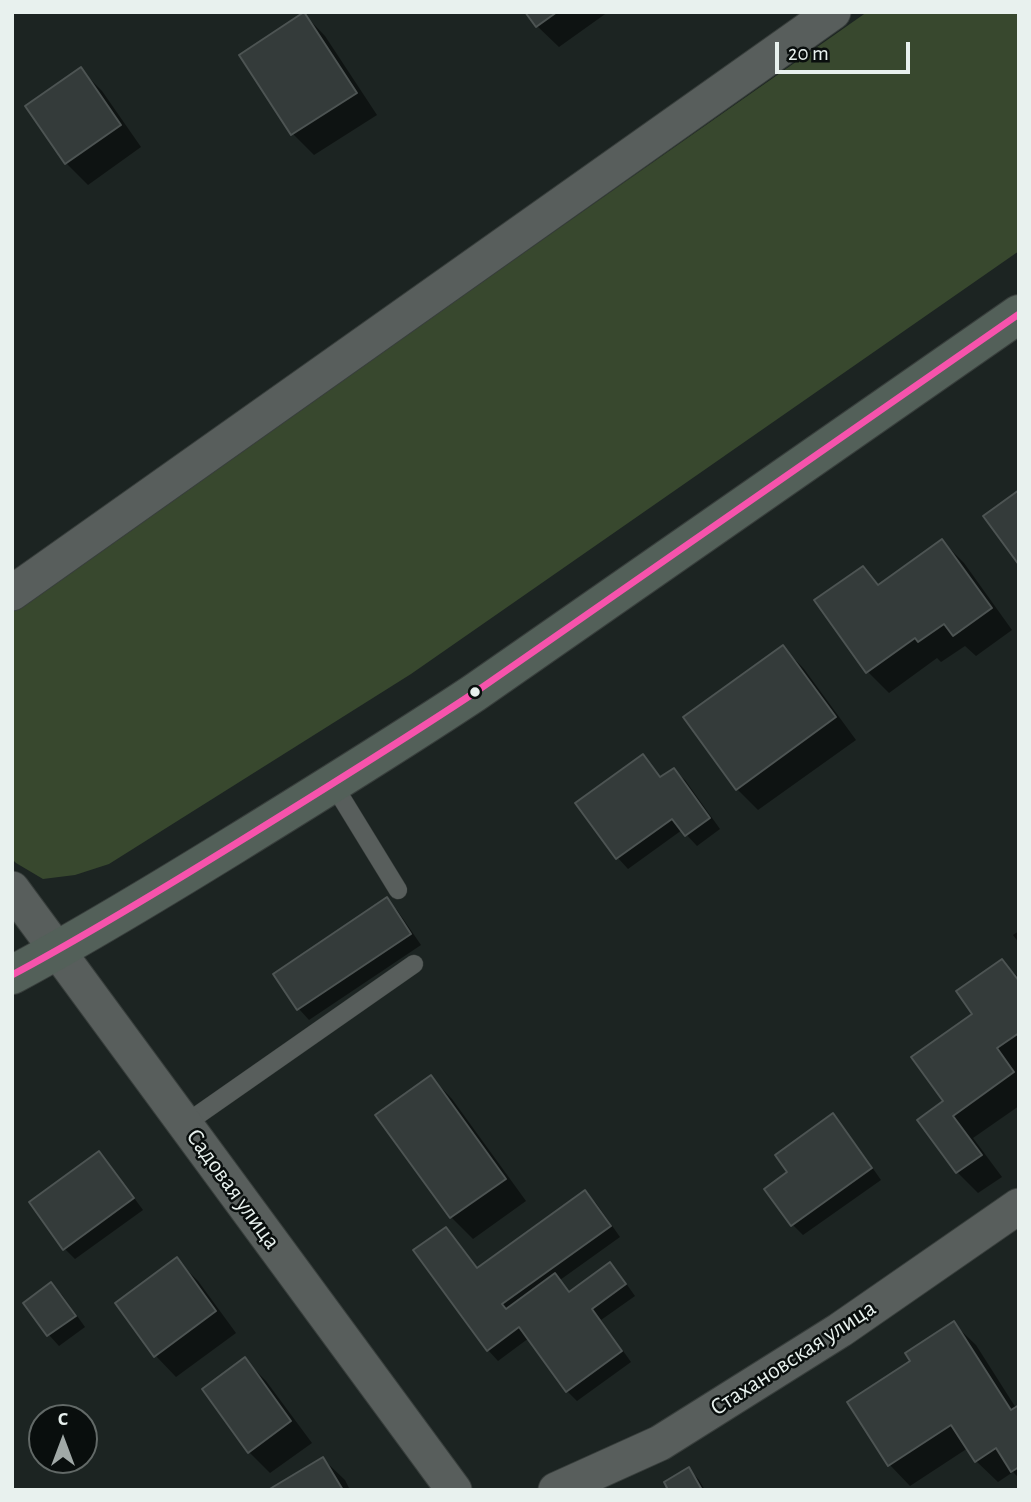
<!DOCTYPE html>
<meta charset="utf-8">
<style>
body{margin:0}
#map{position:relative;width:1031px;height:1502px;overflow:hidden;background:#1c2422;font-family:"Alegreya Sans",sans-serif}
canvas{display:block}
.frame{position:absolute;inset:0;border:14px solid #e8f1ee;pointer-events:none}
.north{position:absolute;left:28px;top:1404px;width:70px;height:70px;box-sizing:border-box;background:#090e0d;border:2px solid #626967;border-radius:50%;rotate:0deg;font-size:19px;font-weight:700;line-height:28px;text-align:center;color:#e8f1ee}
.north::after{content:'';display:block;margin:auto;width:24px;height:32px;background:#a1a9a7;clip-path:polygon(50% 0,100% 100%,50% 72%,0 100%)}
.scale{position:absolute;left:775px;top:42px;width:135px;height:32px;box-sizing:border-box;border:4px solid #e8f1ee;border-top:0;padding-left:9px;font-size:21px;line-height:24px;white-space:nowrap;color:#e8f1ee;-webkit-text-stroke:5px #090e0d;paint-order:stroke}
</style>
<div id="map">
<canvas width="1031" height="1502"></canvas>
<div class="frame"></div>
<div class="north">С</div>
<div class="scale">20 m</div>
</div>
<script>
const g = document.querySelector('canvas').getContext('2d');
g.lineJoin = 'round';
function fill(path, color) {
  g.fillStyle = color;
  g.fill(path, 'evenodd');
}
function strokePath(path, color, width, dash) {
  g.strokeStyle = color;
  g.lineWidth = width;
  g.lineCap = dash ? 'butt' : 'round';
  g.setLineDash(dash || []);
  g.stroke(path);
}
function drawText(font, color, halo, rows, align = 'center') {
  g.font = font + ' "Alegreya Sans",sans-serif';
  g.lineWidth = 5;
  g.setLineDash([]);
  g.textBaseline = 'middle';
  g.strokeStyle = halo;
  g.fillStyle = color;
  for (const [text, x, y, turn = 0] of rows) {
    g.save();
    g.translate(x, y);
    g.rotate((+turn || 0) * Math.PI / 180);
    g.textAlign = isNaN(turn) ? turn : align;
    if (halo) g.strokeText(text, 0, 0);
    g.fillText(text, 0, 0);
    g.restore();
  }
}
fill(new Path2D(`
 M867,12h152v239l-608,423 -302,190 -34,11 -32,4 -27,-16 -4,-4v-247z`), '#38482e');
fill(new Path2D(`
 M528,12h80l-49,35 -22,-21z
 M304,14l21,22 52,79 -63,40 -21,-21 -52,-79z
 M80,69l22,22 39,56 -53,38 -22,-22 -39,-57z
 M942,541l22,22 48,67 -36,26 -11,-10 -24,16 -4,-4 -48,35 -21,-21 -5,-104 17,18z
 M783,647l21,22 52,71 -98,70 -21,-21z
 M643,756l19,22 12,-8 11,10 35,49 -23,17 -15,-16 -54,39 -10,-11 -40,-55z
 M386,900l11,10 24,35 -112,75 -10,-11 -24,-35z
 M1019,931v12l-6,-8z
 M1002,961l17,17v91l-2,1 2,3v33l-46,32 29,39 -24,16 -21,-21 -12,-70z
 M431,1077l21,22 74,102 -53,38 -22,-22 -74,-102z
 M832,1115l11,11 38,54 -78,55 -10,-10 -27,-36 23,-16z
 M99,1154l10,10 34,46 -68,49 -10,-10z
 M585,1192l11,11 24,34 -60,43 11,13 39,-28 10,10 15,21 -34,24 30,42 -54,39 -10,-10 -38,-53 -31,23 -10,-11 -42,-121 11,11 21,29z
 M177,1260l21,21 38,52 -60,44 -21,-22z
 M51,1284l11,11 23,32 -26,19 -10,-11 -24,-32z
 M954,1324l22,21 40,63 3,-1v71l-6,-6 -15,10 -22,-21 -8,-13 -58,38 -21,-22 23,-102z
 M245,1360l21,21 46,62 -42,30 -21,-21z
 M323,1459l22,21 5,10h-79z
 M689,1469l10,11 6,10h-35z`), '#0007');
const building = new Path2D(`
 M304,12l53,81 -66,42 -52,-80z
 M525,12h32l-21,15z
 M81,67l40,58 -56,39 -40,-58z
 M1019,490v75l-36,-49z
 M942,539l50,69 -39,28 -9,-12 -26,18 -3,-4 -49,35 -52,-73 49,-34 15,19z
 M783,645l53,72 -100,73 -53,-73z
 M643,754l17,23 14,-9 36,50 -25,18 -13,-17 -56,40 -41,-56z
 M387,897l24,37 -114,76 -24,-36z
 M1002,959l17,22v52l-22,15 17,24 -61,44 29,39 -26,18 -39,-53 26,-19 -32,-44 61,-43 -16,-23z
 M431,1075l75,104 -56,39 -75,-103z
 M833,1113l39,55 -81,58 -27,-37 23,-17 -12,-17z
 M99,1151l35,47 -71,52 -34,-48z
 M585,1190l26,36 -109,78 4,5 49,-36 14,19 41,-30 16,22 -34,25 30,42 -56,41 -47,-65 -32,24 -74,-101 33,-23 31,41z
 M177,1257l39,54 -62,46 -39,-54z
 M51,1282l25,34 -29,20 -24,-33z
 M954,1321l57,89 8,-5v62l-8,5 -15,-24 -21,14 -24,-37 -63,41 -41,-64 63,-41 -5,-8z
 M245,1357l46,64 -43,32 -46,-64z
 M323,1457l20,33h-75z
 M689,1467l13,23h-34l-4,-8z`);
fill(building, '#343b3a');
strokePath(building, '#4d5453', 2);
const service = new Path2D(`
 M333,784l65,106
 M185,1124l229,-160`);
const minor = new Path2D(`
 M12,593l821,-581
 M12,889l442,601
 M556,1490l104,-47 180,-113 179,-124`);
const primary = new Path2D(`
 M12,975c75,-40 147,-84 220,-129 81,-50 162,-100 242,-153l545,-379`);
strokePath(service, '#383e3c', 19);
strokePath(minor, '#383e3c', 37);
strokePath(primary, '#383e3c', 40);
strokePath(service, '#585e5c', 18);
strokePath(minor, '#585e5c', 35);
strokePath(primary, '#536059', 38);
strokePath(new Path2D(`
 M12,975c75,-40 147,-84 220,-129 81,-50 162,-100 242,-153l545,-379`), '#f653ac', 7);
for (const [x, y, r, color] of [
 [475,692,6,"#e8f1ee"]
]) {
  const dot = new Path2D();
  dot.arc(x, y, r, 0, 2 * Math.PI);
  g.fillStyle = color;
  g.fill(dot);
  strokePath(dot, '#090e0d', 2.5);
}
drawText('24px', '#e8f1ee', '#090e0d', [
 ["Садовая улица",233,1189,54],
 ["Стахановская улица",793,1358,-33]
]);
</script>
